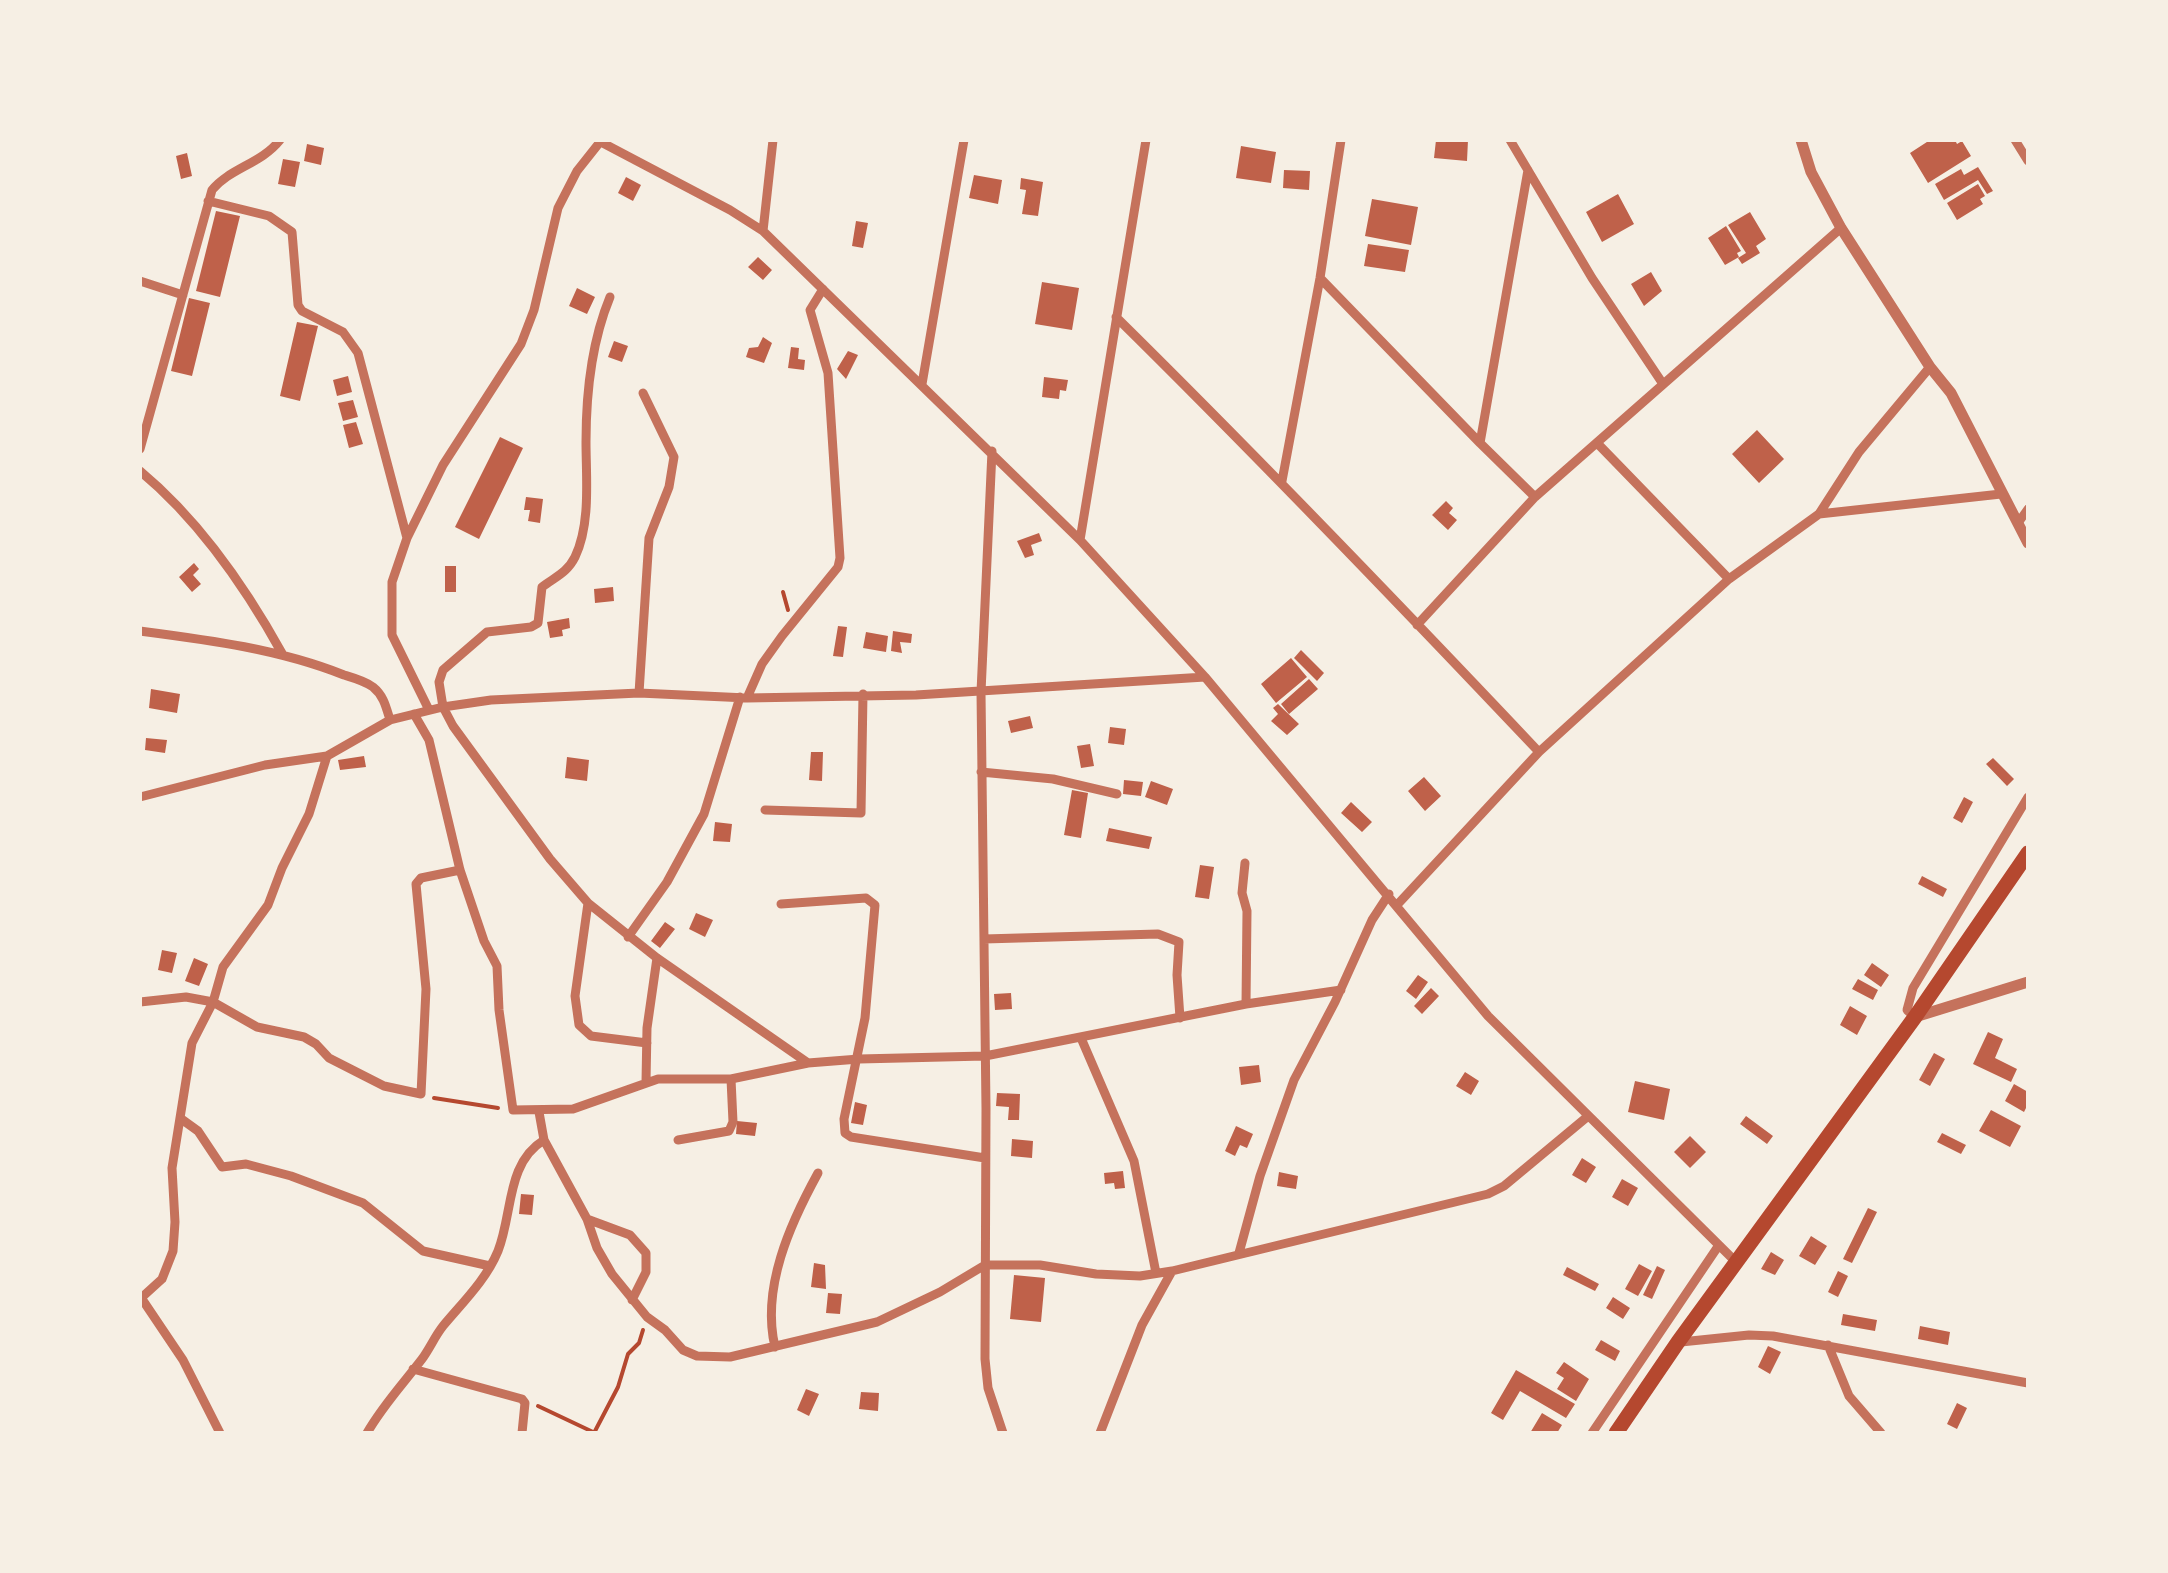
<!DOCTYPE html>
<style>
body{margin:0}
#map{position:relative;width:2168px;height:1573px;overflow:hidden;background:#f6efe4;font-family:Roboto,sans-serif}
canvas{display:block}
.frame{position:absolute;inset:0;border:142px solid #f6efe4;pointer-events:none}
</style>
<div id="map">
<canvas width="2168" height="1573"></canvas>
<div class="frame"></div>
</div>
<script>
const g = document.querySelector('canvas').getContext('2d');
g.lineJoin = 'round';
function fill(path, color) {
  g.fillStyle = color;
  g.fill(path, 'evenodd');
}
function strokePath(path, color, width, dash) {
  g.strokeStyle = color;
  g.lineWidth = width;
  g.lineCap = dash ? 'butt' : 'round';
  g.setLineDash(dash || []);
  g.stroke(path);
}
fill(new Path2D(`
 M1436,140h32l-1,21 -33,-3z
 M1930,140h25l2,4 5,-3 9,15 -43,27 -18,-30z
 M307,144l17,4 -3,17 -17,-4z
 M1241,146l35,6 -5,31 -35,-5z
 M187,153l5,23 -11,3 -5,-23z
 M283,159l17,3 -5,25 -17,-3z
 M1978,167l15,24 -6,3 -9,-14 -34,20 -9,-16 26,-15 3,6z
 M1284,170l26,1 -1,19 -26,-2z
 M974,175l28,5 -4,24 -29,-6z
 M626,177l15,8 -8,16 -15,-8z
 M1021,178l22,4 -5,34 -16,-2 4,-24 -6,-1z
 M1978,184l7,12 -5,3 3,5 -26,16 -10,-17z
 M1618,194l16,30 -32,18 -16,-30z
 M1372,199l46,8 -7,38 -46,-9z
 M216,211l24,5 -20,81 -24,-6z
 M1750,212l16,27 -10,7 4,7 -18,11 -4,-6 8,-5 -18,-28z
 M856,221l12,2 -5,25 -11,-2z
 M1726,226l15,25 -4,2 2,4 -14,8 -17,-27z
 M1368,244l41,6 -4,22 -41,-6z
 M758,257l14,13 -9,10 -15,-13z
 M1651,272l11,19 -18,15 -13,-22z
 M1042,282l37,6 -7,42 -37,-6z
 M577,288l18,9 -8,17 -18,-8z
 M189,298l21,5 -18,73 -21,-5z
 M297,322l21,4 -18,75 -20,-5z
 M763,337l9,6 -8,20 -18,-6 3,-9 9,-1z
 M614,341l14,5 -6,16 -14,-5z
 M791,347l8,1 -1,11 7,1 -1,10 -16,-2z
 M848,351l10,4 -12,24 -9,-10z
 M348,376l4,16 -15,4 -4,-16z
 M1044,377l24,3 -2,11 -6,-1 -1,9 -17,-2z
 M353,400l5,17 -15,4 -5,-18z
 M356,422l7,22 -14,4 -6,-23z
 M1757,430l27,29 -25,24 -27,-29z
 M500,437l23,11 -44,91 -24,-12z
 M526,497l17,2 -3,24 -12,-2 2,-11h-6z
 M1446,501l7,7 -4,5 8,7 -9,10 -16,-15z
 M1039,533l3,8 -11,4 3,10 -9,3 -8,-17z
 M194,563l5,6 -6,6 8,9 -9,8 -13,-15z
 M445,566h11v26h-11z
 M613,587l1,14 -19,2 -1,-14z
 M569,618l1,10 -8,2 1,6 -13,2 -3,-16z
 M838,626l9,1 -4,30 -10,-1z
 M893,631l19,3 -1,9 -11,-1 2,11 -11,-2z
 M866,632l22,4 -2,16 -23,-4z
 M1301,650l23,23 -7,8 -23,-23z
 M1291,658l16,19 -31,26 -15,-19z
 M1309,679l9,10 -29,25 -8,-10z
 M151,689l29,5 -3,19 -28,-5z
 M1278,704l21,20 -12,11 -16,-14 7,-7 -5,-6z
 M1030,716l3,12 -22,5 -3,-12z
 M1110,727l16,2 -2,16 -16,-2z
 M146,738l21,2 -2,13 -20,-3z
 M1090,744l4,22 -13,2 -4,-22z
 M811,752h12l-1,29 -13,-1z
 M364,756l2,11 -26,3 -2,-10z
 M567,757l22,3 -2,21 -22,-3z
 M1993,758l21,21 -7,7 -21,-22z
 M1424,777l17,19 -16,15 -17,-20z
 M1124,780l19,2 -2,14 -18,-2z
 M1151,781l22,8 -6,16 -22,-8z
 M1072,790l16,3 -7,45 -17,-3z
 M1964,797l9,5 -11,21 -9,-5z
 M1351,802l21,20 -10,10 -21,-19z
 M715,822l17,2 -2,18 -17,-1z
 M1109,828l43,9 -3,12 -43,-8z
 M1200,865l14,2 -5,32 -14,-2z
 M1922,876l25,13 -4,8 -25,-13z
 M696,913l17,7 -8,17 -16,-8z
 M665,922l10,7 -15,19 -9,-7z
 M162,950l15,3 -5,20 -14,-3z
 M194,958l14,6 -9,22 -14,-5z
 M1872,963l17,12 -8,12 -17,-12z
 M1418,975l10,7 -12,17 -10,-8z
 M1858,979l20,11 -5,10 -21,-11z
 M1431,988l8,8 -17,18 -8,-8z
 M1011,993l1,16 -17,1 -1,-16z
 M1850,1006l17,10 -10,19 -17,-10z
 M1988,1032l15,7 -8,19 22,11 -6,13 -38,-18z
 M1934,1053l11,6 -15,27 -11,-6z
 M1259,1065l2,17 -20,3 -2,-18z
 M1465,1072l14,9 -8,14 -15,-9z
 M1635,1081l35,8 -6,31 -36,-8z
 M2014,1084l14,8v12l-4,8 -19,-11z
 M997,1093l23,1 -1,26h-11l1,-13 -13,-1z
 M855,1102l12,3 -4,20 -12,-2z
 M1991,1110l30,16 -11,21 -31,-16z
 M1746,1116l27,20 -6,8 -27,-20z
 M737,1121l20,2 -2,13 -19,-2z
 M1236,1126l17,8 -6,14 -7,-3 -5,11 -10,-5z
 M1942,1133l24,12 -5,9 -24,-12z
 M1690,1136l16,16 -16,16 -16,-16z
 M1012,1139l21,2 -1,17 -21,-2z
 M1582,1158l14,9 -10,16 -14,-8z
 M1123,1171l2,17 -10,1 -1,-6 -9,1 -1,-11z
 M1279,1172l19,4 -2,13 -19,-3z
 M1622,1179l16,9 -10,18 -16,-9z
 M521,1194l13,1 -2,20 -13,-1z
 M1868,1208l9,4 -25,51 -9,-4z
 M1811,1236l16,10 -12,19 -16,-9z
 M1771,1252l13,8 -9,15 -14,-6z
 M814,1263l11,2 1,24 -15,-2z
 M1639,1264l13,7 -14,25 -13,-7z
 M1657,1266l8,4 -13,29 -9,-4z
 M1567,1267l32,17 -4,7 -32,-16z
 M1838,1271l10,5 -10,21 -10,-5z
 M1014,1275l31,3 -4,44 -31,-3z
 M828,1293l14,1 -2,20 -14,-1z
 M1613,1297l17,11 -7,11 -17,-11z
 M1843,1314l34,6 -2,11 -34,-6z
 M1920,1326l30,6 -2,13 -30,-6z
 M1601,1340l19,11 -5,10 -20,-11z
 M1768,1346l13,6 -11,22 -12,-7z
 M1564,1362l25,17 -13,22 -19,-12 7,-11 -8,-5z
 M1516,1370l59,34 -9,14 -46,-27 -17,29 -12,-7z
 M806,1389l13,5 -10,22 -12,-6z
 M861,1392l18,1 -1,18 -19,-2z
 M1957,1403l10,5 -10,21 -10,-5z
 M1542,1413l20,12 -5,8h-27z`), '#bf614a');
strokePath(new Path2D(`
 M783,592l5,18
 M434,1098l64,10
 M538,1406l55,26
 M594,1433l24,-46 10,-33 11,-11 4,-13`), '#b5482f', 4);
strokePath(new Path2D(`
 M773,140l-10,91 317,309 125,137 283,339 248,246
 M1510,140l82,138 71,106
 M2015,140l13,21
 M599,141l131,69 33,21
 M208,201l61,15 23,16 6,73 4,6 41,21 15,21 49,185
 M1320,278l160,165 48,-273
 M140,281l43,14
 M610,297c-19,46 -24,95 -24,145 0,35 5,82 -11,115 -8,16 -20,20 -33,30l-4,36 -7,4 -44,5 -44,38 -4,12 4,25 10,19 97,133 38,44 69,55 151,105
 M1116,317c144,142 284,288 423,435l190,-173 90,-65 182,-20
 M922,384l42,-244
 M1480,443l55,54
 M1598,444l131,135
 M140,449l72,-259c18,-22 49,-26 68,-50
 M992,451l-11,241 5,416 -1,251 3,29 15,45
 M140,471c59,49 106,117 143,184
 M1282,481l38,-203 21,-138
 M1819,514l40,-62 71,-85
 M2018,523l10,-14
 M1080,540l66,-400
 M1417,625l118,-128 306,-269
 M140,631c69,9 139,18 204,44 10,3 21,6 29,12 11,9 13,20 17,33
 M639,693l10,-155 20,-51 5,-30 -31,-64
 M747,698l15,-34 20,-28 56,-69 2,-9 -12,-185 -18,-63 13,-21
 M429,710l-37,-75v-53l15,-44 36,-73 78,-121 13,-34 24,-102 19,-37 23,-29
 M414,714l15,26 31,130 24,71 13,25 2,44 14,100 60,-1 85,-30h73l77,-16 51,-4 126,-3 261,-52 95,-14
 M981,772l72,7 64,15
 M140,797l125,-32 62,-9 63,-36 53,-13 48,-7 148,-7 108,5 169,-3 289,-18
 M765,810l96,3 2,-119
 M1245,863l-3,30 5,18 -1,93
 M588,903l-13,93 4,29 12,11 56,7
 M781,904l85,-6 9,7 -10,113 -21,101 1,14 6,4 134,21
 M1397,905l142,-153
 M628,937l39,-55 37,-68 36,-117
 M984,939l174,-5 21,8 -2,33 3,43
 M140,1002l46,-5 27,5 44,25 47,10 12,7 13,14 55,28 37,8 5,-105 -10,-105 5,-6 39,-8
 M1915,1017l-8,-7 6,-22 115,-191
 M1081,1038l53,123 22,112
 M646,1082l1,-54 10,-70
 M539,1112l5,28 43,79 10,29 15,26 35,43 18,13 18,20 14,6 33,1 147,-35 63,-30 45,-27h55l56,9 44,2 32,-5
 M180,1118l18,13 24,36 24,-3 45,12 72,27 60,48 67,15
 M678,1140l51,-9 4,-9 -2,-43
 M587,1219l43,16 16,18v19l-14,28
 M1239,1253l21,-77 34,-96 41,-78 37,-82 17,-26
 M140,1299l22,-20 11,-28 2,-29 -3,-54 20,-125 21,-41 10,-35 45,-62 14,-37 27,-54 18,-58
 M142,1299l41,61 37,73
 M1681,1342l68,-7 24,1 255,47
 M1828,1345l21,51 32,37
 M775,1347c-14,-59 15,-123 43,-174
 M413,1369l109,30 3,4 -3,30
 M367,1433c16,-28 36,-49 55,-74 8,-11 13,-23 21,-33 20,-24 43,-46 55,-75 15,-38 8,-88 46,-111
 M1100,1433l42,-108 30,-54 316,-77 16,-8 83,-69
 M1592,1433l127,-188`), '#c5725c', 9);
strokePath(new Path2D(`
 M1801,140l10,32 30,56 89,139 21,26 77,150
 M1915,1017l113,-35`), '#c5725c', 11);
strokePath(new Path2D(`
 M1616,1433l62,-91 237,-325 113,-164`), '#b5482f', 15);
</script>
